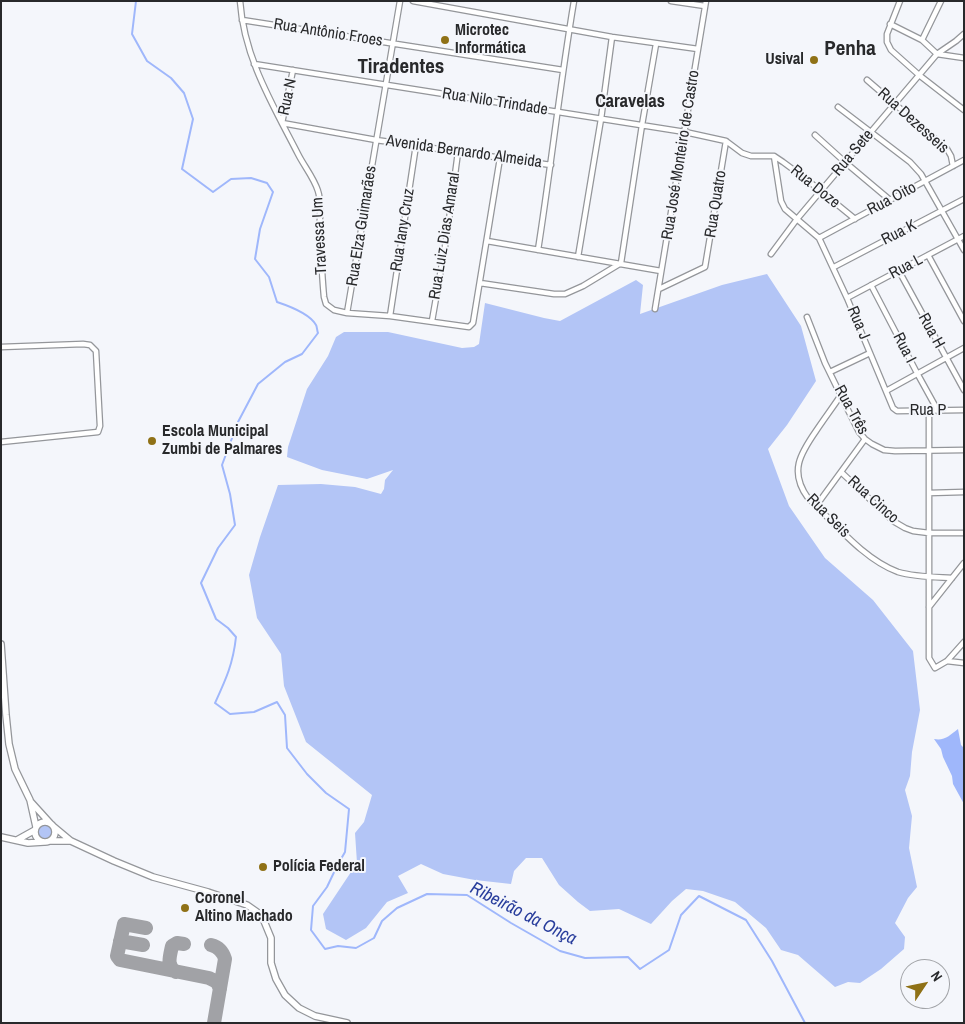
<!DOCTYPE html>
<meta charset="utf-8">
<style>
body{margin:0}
#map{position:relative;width:965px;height:1024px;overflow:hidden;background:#f4f6fb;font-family:"Archivo Narrow",sans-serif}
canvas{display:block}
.frame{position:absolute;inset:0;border:2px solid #28292b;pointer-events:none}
.north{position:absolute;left:900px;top:959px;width:50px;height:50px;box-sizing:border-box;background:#f4f6fb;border:1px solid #a2a4a8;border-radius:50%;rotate:56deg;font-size:14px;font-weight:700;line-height:20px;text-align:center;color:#28292b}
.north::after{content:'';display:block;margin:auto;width:18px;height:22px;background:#8f7116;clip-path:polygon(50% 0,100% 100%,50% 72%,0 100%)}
</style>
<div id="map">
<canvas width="965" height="1024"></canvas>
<div class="frame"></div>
<div class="north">N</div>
</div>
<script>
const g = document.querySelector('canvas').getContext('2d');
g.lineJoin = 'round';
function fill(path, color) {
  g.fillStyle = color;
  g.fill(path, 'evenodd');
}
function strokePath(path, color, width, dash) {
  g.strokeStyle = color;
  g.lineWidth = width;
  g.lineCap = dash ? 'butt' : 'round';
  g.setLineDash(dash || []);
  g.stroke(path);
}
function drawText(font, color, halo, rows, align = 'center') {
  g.font = font + ' "Archivo Narrow",sans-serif';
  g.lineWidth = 4;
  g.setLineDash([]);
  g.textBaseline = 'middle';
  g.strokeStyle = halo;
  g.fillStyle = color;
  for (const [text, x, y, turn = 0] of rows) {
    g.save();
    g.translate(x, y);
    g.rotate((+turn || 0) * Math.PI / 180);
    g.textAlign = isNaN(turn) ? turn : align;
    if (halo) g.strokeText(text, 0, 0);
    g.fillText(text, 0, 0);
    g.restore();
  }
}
fill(new Path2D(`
 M767,274l34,52 15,55 -29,44 -19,24 21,57 36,52 48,42 40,51 7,59 -8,42 -2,24 -5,14 7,26 -3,32 8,39 -9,11 -13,25 10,14 -1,12 -23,20 -21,14 -12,-1 -13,5 -37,-32 -17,-5 -15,-22 -31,-26 -32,-11 -17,-2 -14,12 -21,23 -32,-15 -29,2 -12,-9 -19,-17 -17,-27h-16l-12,13 -3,13 -36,-4 -32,-6 -22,-10 -23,12 10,17 -21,9 -21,26 -20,12 -20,-11 -3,-15 34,-51 -2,-30 9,-11 8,-27 -66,-53 -22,-56 -3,-32 -24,-36 -8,-43 11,-38 18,-52 43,-1 34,3 26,7 3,-5 1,-9 8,-10 -26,9 -45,-9 -35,-13 1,-10 19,-58 21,-33 8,-19 8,-5h44l74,16 12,-1 5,-3 6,-41 59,15 16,3 76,-41 7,5 -3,29 82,-29z
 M38 832a7 7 0 1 1 14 0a7 7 0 1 1-14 0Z`), '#b3c5f6');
fill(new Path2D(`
 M958,729l3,16 3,3v56l-11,-20 -1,-8 -9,-19 -2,-8 -7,-10c11,2 16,-4 24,-10z`), '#9fb7fb');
strokePath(new Path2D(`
 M136,1l-4,33 15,27 24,17 13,15 9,26 -11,50 31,23 18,-13 20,-1 16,5 6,9 -13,37 -5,30 14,18 8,25c12,4 33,12 39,23 1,1 1,6 2,8l-16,21 -17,8 -27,22 -20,38 -16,43 8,29 5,31 -17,23 -17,35 15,36 12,9 8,9c-3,27 -10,42 -21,66l15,11 24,-2 23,-10 8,13 2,33 20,26 19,19 23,16 -4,43 -8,14 -10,21 -14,19 -2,24 14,19 13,-3 18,2 18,-10 8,-17 15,-13 30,-14 40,1 44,28 49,28 25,7 43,-1 12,12 29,-19 12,-35 18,-19 47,24 26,41 33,62`), '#9fb7fb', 2);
strokePath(new Path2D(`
 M146,928l-22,-4 -7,32 3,4 89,18 8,4 3,7
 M120,941l23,4
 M211,945c8,2 12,7 14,14l-11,64
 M176,972c-10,-6 -6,-16 -4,-26l5,-3 7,1`), '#a1a2a6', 14);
const minor = new Path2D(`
 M240,1c4,57 33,104 58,153 6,12 16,24 20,37 4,12 1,28 2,41 1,22 2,44 4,65l2,7 8,6 13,3 43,3 79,11 4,-4 27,-165
 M413,1l199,36 86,12
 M671,1l34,5
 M900,1l-13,33v8l4,8 28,25 45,35
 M242,20l321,50
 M890,24l32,16 15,14 27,4
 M922,40l19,-39
 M254,64l431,68 41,9 16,12 9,3h23l9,6 23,17 49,40
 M867,80l80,69 4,7 2,10
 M838,107l72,55 11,12 43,76
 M282,123l94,17 175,25
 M282,123l11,-53
 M815,135l31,28 44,37
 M774,156l7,45 4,8 34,29 28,60 46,110 4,3 67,-1
 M819,238l145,-78
 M487,241l174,30
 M538,250c13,-83 22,-166 36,-249
 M771,254l26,-35 140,-165 19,-13 8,-7
 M928,255l36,66
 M578,257l23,-138 11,-82
 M834,267l130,-68
 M899,271l65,119
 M480,283l74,11h11l18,-8 38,-23 21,-138 14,-81
 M871,285l46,88 21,38
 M659,289l46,-22 21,-126
 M847,298l117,-62
 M655,309l51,-308
 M347,313l53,-312
 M390,316l26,-171
 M807,317l18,46 21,43 13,26 6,7 7,5 12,6 11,1 69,-1
 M432,321l15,-86 11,-83
 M1,347l82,-3 7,1 6,6 4,75 -2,6 -97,10
 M830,372l40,-19
 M886,391l78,-43
 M841,395c-8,12 -17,24 -25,36 -16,23 -27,41 -8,67 27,25 55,61 90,74 17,5 36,5 54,6
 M929,411v247l6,10 12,-7 17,-19
 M841,472l52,49 12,7 8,3 16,2h35
 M929,493l35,-1
 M816,506l49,-67
 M929,607l35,-44
 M947,661l17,2`);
const tertiary = new Path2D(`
 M1,644l5,71 3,29 6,25 15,31 6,27
 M31,802l19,21
 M35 832a10 10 0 1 1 20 0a10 10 0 1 1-20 0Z
 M53,826l18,15 43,20 39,16 55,15 39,13 10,7 7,9 7,17v25l5,16 9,16 14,13 16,8 32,7
 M1,837l27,6 16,-1
 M17,840l18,-10
 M50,841h21`);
strokePath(minor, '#94969a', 7);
strokePath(tertiary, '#94969a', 8);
strokePath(minor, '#fff', 4.5);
strokePath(tertiary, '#fff', 5.5);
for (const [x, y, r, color] of [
 [445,40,5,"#8f7116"],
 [814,60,5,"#8f7116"],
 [152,441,5,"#8f7116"],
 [263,867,5,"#8f7116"],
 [185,908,5,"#8f7116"]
]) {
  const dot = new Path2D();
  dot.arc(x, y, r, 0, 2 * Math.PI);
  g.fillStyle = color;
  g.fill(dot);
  strokePath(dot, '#f4f6fb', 2);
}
drawText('bold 16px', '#28292b', '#f4f6fb', [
 ["Microtec",455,31],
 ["Informática",455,49],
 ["Usival",804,60,"right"],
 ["Escola Municipal",162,432],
 ["Zumbi de Palmares",162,450],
 ["Polícia Federal",273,867],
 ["Coronel",195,899],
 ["Altino Machado",195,917]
], 'left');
drawText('16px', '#28292b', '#f4f6fb', [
 ["Rua Antônio Froes",328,33,9],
 ["Rua N",288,97,-78],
 ["Rua Nilo Trindade",495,102,9],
 ["Rua Dezesseis",913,121,42],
 ["Avenida Bernardo Almeida",464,152,8],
 ["Rua Sete",853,153,-50],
 ["Rua José Monteiro de Castro",681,155,-81],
 ["Rua Doze",815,187,39],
 ["Rua Oito",892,199,-28],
 ["Rua Quatro",716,204,-81],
 ["Rua Elza Guimarães",362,226,-81],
 ["Rua Iany Cruz",403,230,-81],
 ["Rua K",899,233,-27],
 ["Travessa Um",320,236,-93],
 ["Rua Luiz Dias Amaral",445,236,-81],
 ["Rua L",906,267,-28],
 ["Rua J",858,323,67],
 ["Rua H",931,331,61],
 ["Rua I",904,348,63],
 ["Rua Três",851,410,61],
 ["Rua P",928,411],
 ["Rua Cinco",873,500,42],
 ["Rua Seis",828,516,45]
]);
drawText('bold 18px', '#28292b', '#f4f6fb', [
 ["Caravelas",630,102]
]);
drawText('italic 18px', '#283d9c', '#f4f6fb', [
 ["Ribeirão da Onça",523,914,27]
]);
drawText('bold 21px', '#28292b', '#f4f6fb', [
 ["Penha",850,49],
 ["Tiradentes",401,67]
]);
</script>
